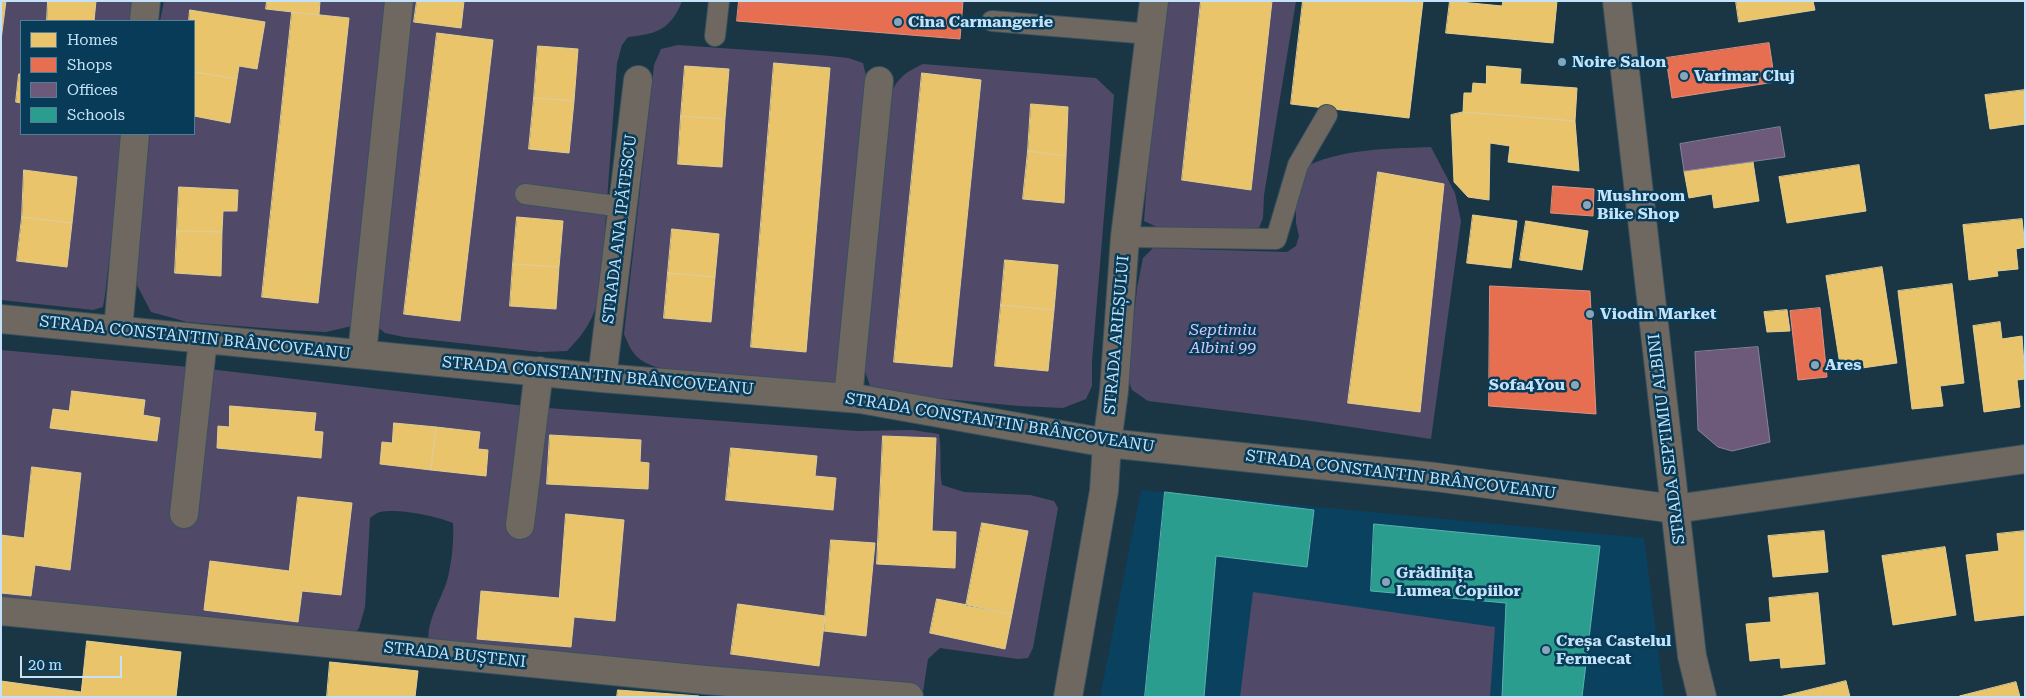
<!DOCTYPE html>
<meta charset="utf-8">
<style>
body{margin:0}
#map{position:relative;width:2026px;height:698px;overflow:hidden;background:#1a3645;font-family:"Roboto Serif",serif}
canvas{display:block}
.frame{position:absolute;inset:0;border:2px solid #c4e2f9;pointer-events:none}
.legend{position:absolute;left:20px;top:20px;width:175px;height:115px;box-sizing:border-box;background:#083b57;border:1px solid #537e98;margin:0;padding:6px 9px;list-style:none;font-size:15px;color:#c4e2f9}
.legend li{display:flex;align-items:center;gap:10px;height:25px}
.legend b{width:25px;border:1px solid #537e98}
.scale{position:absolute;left:20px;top:656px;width:102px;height:22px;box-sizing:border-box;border:2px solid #c4e2f9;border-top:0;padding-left:6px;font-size:15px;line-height:18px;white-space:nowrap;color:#c4e2f9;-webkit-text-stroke:4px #083b57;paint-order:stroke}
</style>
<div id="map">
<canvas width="2026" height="698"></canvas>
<div class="frame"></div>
<ul class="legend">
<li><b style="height:14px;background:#e9c46a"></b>Homes</li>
<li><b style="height:14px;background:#e76f51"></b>Shops</li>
<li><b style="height:14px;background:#6d597a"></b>Offices</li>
<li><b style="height:14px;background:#2a9d8f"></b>Schools</li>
</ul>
<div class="scale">20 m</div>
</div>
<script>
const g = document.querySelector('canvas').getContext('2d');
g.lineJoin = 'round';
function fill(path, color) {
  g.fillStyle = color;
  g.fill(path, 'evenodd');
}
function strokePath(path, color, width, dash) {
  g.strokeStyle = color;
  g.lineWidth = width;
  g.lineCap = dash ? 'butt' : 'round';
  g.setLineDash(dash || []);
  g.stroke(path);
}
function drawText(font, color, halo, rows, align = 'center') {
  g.font = font + ' "Roboto Serif",serif';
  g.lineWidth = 5;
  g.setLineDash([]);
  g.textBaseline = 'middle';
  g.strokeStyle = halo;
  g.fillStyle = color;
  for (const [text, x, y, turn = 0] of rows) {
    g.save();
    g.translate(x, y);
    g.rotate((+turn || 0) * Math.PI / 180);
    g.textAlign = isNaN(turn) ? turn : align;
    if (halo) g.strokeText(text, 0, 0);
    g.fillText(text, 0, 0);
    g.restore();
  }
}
fill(new Path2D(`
 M1141,490l503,48 20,159h-564z`), '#0a415f');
fill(new Path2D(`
 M6,1h42l-1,20h-26v53l-2,1 -3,27 5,1v31h103l-19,161 -2,12 -10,3 -92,-10v-260zM25,170l51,7 -9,90 -50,-6z
 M96,1h41l-1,20h-42z
 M164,1h103l-1,8 26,3 -30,285 56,6 31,-285 -30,-3 1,-14h67l-35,325 -26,6 -37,-2 -102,-8 -36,-10 -14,-27 -2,-30 15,-121h44v-18l36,7 9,-57 18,3 8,-47 -74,-12 -2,11h-29zM179,188l59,2 -1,21h-14l-2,64 -46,-2z
 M406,1h11l-2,21 46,6 3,-27h218c-11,29 -26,33 -54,36l-6,8 -5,18 -16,221c-6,32 -11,43 -34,67l-27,1 -136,-15 -19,-4 -11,-9zM437,33l55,7 -33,281 -55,-7zM538,46l40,3 -4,52 -45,48zM517,217l46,4 -7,88 -46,-3z
 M1164,1h37l-19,179 69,10 21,-189h24l-32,194 -1,23 -5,12 -97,-1 -17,-8 9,-120z
 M678,45l142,10 28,3 15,5 3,13 1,24 -29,280 -7,5 -168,-16c-24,-7 -30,-12 -39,-35l30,-269 7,-16zM774,63l56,5 -25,284 -54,-5zM685,66l44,3 -7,98 -44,-4zM672,229l47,5 -8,88 -47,-4z
 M923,64l173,14 18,17 -22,266v25l-6,13 -23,9 -44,-2 -105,-10 -30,-5 -14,-5 -6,-18 23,-264c8,-23 14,-30 36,-40zM922,73l59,7 -29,287 -58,-6zM1031,104l37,3 -4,96 -40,-4zM1005,260l53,5 -10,106 -53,-5z
 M1431,147l24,46 6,28 -30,218 -120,-18 -163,-20 -16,-11 -4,-11 9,-91 6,-30 10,-10 134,4 9,-6 3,-10 -3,-13v-23l5,-31c40,-21 85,-20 130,-22zM1379,172l65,13 -25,227 -71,-9z
 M1,350l199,18 334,39 323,24 55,-1 27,4c3,17 0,34 3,51l22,7 66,3 24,6 4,7 -25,140 -5,10 -10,1 -78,-11 -12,11 -5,33 -12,1 -482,-49c-4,-23 14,-46 19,-67 4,-17 6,-37 5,-54 -16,-7 -56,-15 -73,-11 -4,1 -7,4 -10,6l-5,89 -6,21 -9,11 -349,-36v-10l30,3 4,-31 35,4 11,-96 -49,-6 -8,71 -23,-3zM72,391l72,9 -1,15 17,3 -2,23 -108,-13 3,-19 16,2zM231,406l84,7 -1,18 6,27 -103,-10 1,-22 11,1zM394,423l86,9 -2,17 10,1 -2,25 -106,-11 2,-22 10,1zM550,435l90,5v22l9,1 -1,26 -100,-5zM883,436l53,2 -4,93 24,1 -2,36 -77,-4zM731,448l86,8 -2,20 21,3 -4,31 -106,-10zM298,498l54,5 -50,88 -4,31 -94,-12 6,-49 79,10zM566,514l58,6 -9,101 -41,-4 -3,30 -94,-8 4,-48 78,7zM982,523l46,8 -23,118 -75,-16 7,-34 29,7zM831,540l44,3 -9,93 -42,-5zM738,605l87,11 -7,50 -87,-12z
 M1253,592l242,35 -5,70h-250z`), '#504a68');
const homes = new Path2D(`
 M1,1h5l-5,39z
 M48,1h48l-2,20h-47z
 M267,1h53l-1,14 -53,-6z
 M417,1h47l-3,27 -47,-6z
 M1201,1h71l-21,189 -69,-10z
 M1303,1h120l-14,117 -118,-14z
 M1450,1l52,5 1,-5h54l-4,42 -107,-10z
 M1736,1h77l2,9 -76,12z
 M190,10l75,12 -8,47 -18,-3 -2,13 -43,-7v-51h-5z
 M292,12l57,6 -31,285 -56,-6z
 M437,33l56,7 -33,281 -56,-7z
 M538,46l40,3 -4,52 -40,-3z
 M774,63l56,5 -24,284 -55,-5z
 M685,66l44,3 -4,50 -44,-3z
 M1487,66l34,3 -1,15 57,4 -2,33 -112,-9 1,-19h8l1,-10 13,1z
 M194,72l43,7 -7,44 -36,-7z
 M922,73l59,7 -29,287 -58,-5z
 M19,74h2v29l-5,-1z
 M2025,90v34l-35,5 -5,-34z
 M534,98l40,3 -5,52 -40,-4z
 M1031,104l37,3 -2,49 -38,-5z
 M1463,112l112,9 4,50 -71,-9 2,-16 -20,-3 -1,57 -21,-3 -14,-15 -3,-67z
 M681,116l44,3 -3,48 -44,-3z
 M1028,151l38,5 -2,47 -41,-4z
 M1753,162l6,39 -45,7 -2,-14 -23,4 -5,-27z
 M1859,165l7,46 -79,12 -8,-46z
 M24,170l53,7 -5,46 -50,-6z
 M1378,172l66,12 -24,228 -72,-9z
 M179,187l59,3 -1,21h-14l-1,21 -45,-1z
 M1473,215l44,6 -6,47 -44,-5z
 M22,217l50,6 -5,44 -50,-6z
 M517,217l46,4 -4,46 -46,-3z
 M2022,219l3,28 -9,2 2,20 -21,2 1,5 -29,4 -6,-55z
 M1526,221l62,10 -6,39 -62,-10z
 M672,229l47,5 -4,43 -47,-4z
 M177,231l45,1 -1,44 -46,-3z
 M1005,260l53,5 -4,45 -53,-5z
 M513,264l46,3 -3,42 -46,-3z
 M1882,267l15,96 -56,8 -15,-95z
 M668,273l47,4 -4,45 -47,-4z
 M1952,284l12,99 -24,3 3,20 -31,3 -14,-118z
 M1001,305l53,5 -6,61 -53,-5z
 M1787,310l3,21 -23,1 -3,-20z
 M2000,322l2,17 20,-3 3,43 -8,1 3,27 -36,5 -11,-86z
 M72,391l73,9 -2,15 17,3 -3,23 -107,-13 3,-19 16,2z
 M230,406l86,7 -2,18 9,1 -2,26 -104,-10 1,-22 11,1z
 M394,423l42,4 -5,43 -51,-6 2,-22 10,1z
 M436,427l44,5 -2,17 10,1 -2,26 -55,-6z
 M550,435l91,5 -1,22 9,1 -1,26 -101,-5z
 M883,436l53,2 -4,93 24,1 -1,36 -78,-4z
 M731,448l86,8 -2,20 21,2 -3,32 -107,-10z
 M32,467l49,6 -11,97 -35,-5 -4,31 -30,-3v-58l23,3z
 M298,497l54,6 -11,92 -39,-4 -4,31 -94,-12 6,-49 79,10z
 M566,514l58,6 -9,101 -41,-4 -3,30 -94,-8 4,-48 78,7z
 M982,523l46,8 -16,83 -46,-8z
 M1824,531l4,41 -55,5 -5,-41z
 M2025,531v84l-50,6 -9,-66 33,-4 -2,-17z
 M831,540l44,3 -9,93 -42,-5z
 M1945,547l11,68 -63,10 -11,-69z
 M1818,593l7,71 -44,4 -1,-10 -30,3 -4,-37 25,-2 -2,-24z
 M937,599l75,15 -7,35 -75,-16z
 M738,604l87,12 -6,50 -88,-12z
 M87,641l94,11 -5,45h-175v-16l80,11z
 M330,662l88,9 -3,26h-88z
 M1846,681l4,16h-70z
 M2016,682l4,15 -60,-1z
 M618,690l81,6v1h-82z`);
fill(homes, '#e9c46a');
strokePath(homes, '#decd95', 1);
const shops = new Path2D(`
 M739,1h224l-3,38 -223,-18z
 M1769,43l6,39 -103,16 -6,-40z
 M1553,186l41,3 -1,27 -42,-3z
 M1490,286l100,5 6,123 -107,-8z
 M1820,308l7,69 -29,3 -8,-69z`);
fill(shops, '#e76f51');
strokePath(shops, '#dc9283', 1);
const offices = new Path2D(`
 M1780,127l5,30 -101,14 -4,-27z
 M1758,347l12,95 -38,9 -14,-4 -20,-17 -3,-78z`);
fill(offices, '#6d597a');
strokePath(offices, '#8782a0', 1);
const schools = new Path2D(`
 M1165,492l149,18 -7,57 -91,-11 -12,141h-59z
 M1374,524l226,22 -18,151h-80l4,-94 -135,-12z`);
fill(schools, '#2a9d8f');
strokePath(schools, '#58b2af', 1);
const service = new Path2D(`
 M992,21l158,13
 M715,36l4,-35
 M525,194l98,13
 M1125,237l151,2 22,-74 29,-50`);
const minor = new Path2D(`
 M144,21l2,-20
 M1,319l601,59 258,21 247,44 328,34 240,32 350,-50
 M118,330l17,-196
 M362,354l37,-353
 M602,378l36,-298
 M848,398l31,-317
 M184,514l19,-175
 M520,525l19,-154
 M1,611l704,69 204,17
 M1068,697l36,-206 3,-48 7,-52 11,-154 29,-236`);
const tertiary = new Path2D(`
 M1617,1l75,655 10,41`);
strokePath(service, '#39515e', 22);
strokePath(minor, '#39515e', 30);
strokePath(tertiary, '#39515e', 30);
strokePath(service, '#6f6861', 20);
strokePath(minor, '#6f6861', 28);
strokePath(tertiary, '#6f6861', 28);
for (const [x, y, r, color] of [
 [898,22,5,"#88a6ba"],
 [1562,62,5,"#88a6ba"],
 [1684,76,5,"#88a6ba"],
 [1587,205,5,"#88a6ba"],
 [1590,314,5,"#88a6ba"],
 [1815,365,5,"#88a6ba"],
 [1575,385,5,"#88a6ba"],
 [1386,582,5,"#88a6ba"],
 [1546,650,5,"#88a6ba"]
]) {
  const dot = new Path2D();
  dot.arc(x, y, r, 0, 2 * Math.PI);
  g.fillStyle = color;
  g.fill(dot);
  strokePath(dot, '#083b57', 2);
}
drawText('bold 16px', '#c4e2f9', '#083b57', [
 ["Cina Carmangerie",908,22],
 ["Noire Salon",1572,62],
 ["Varimar Cluj",1694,76],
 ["Mushroom",1597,196],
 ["Bike Shop",1597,214],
 ["Viodin Market",1600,314],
 ["Ares",1825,365],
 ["Sofa4You",1565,385,"right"],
 ["Grădinița",1396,573],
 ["Lumea Copiilor",1396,591],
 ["Creșa Castelul",1556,641],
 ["Fermecat",1556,659]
], 'left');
drawText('16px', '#c4e2f9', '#083b57', [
 ["STRADA ANA IPĂTESCU",620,229,-83],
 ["STRADA ARIEȘULUI",1117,335,-85],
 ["STRADA CONSTANTIN BRÂNCOVEANU",195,338,6],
 ["STRADA CONSTANTIN BRÂNCOVEANU",598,376,5],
 ["STRADA CONSTANTIN BRÂNCOVEANU",1000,423,9],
 ["STRADA SEPTIMIU ALBINI",1667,439,-97],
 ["STRADA CONSTANTIN BRÂNCOVEANU",1401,475,7],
 ["STRADA BUȘTENI",455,655,6]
]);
drawText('italic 16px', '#d5c5f7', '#083b57', [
 ["Septimiu",1223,330],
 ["Albini 99",1223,348]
]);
</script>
